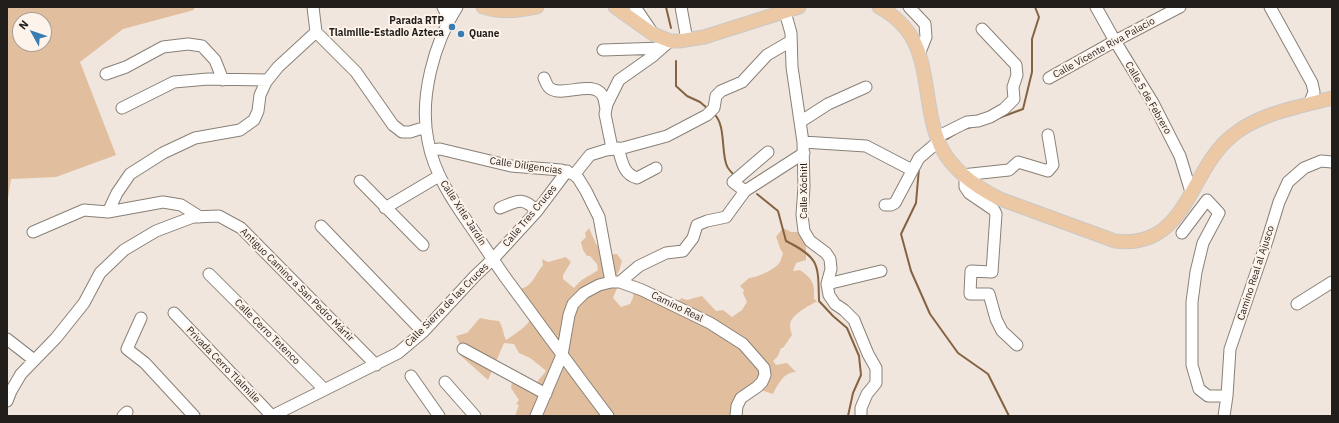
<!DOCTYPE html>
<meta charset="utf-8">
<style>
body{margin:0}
#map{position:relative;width:1339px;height:423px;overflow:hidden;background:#f0e6dd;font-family:"IBM Plex Sans",sans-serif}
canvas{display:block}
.frame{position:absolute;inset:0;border:8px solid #221e1b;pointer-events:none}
.north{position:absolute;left:12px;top:12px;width:40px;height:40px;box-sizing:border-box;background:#fdf3ea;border:1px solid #a59e97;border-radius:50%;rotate:310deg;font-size:11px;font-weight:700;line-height:16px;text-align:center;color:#221e1b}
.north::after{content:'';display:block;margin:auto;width:14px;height:18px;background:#377cb2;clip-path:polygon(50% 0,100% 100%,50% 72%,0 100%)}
</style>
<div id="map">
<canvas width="1339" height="423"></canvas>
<div class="frame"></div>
<div class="north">N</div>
</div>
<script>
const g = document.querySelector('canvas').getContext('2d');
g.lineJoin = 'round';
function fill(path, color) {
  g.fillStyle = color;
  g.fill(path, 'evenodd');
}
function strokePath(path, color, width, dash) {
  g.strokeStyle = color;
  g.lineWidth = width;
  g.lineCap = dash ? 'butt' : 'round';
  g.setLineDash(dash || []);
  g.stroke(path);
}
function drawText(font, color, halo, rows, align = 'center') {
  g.font = font + ' "IBM Plex Sans",sans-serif';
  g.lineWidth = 4;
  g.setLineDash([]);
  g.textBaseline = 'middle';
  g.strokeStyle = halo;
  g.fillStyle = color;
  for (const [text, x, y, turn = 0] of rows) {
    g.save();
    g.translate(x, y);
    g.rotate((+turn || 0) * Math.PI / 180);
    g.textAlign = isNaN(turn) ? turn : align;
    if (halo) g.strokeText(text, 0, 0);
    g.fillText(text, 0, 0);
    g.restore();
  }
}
fill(new Path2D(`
 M7,7h187v3l-71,19 -43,33 36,93 -60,22 -45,2 -4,25zM20,20h24v24h-24z
 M589,228l7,16 9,11 12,-1 5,7 -3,10 -2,3 2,9 -6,15 8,9 9,-3 3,-6 1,-13 28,7 9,10 9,-2 1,-2 6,2 15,-4 14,15 7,-1 9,7 10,-7 5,-8 -4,-9 1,-3 -4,-4 9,-8c7,0 27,-9 31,-16 1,-2 2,-6 3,-9 -4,-5 -4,-10 -7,-16l7,-9 8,4h11l4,7v21l-10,3 -3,8 7,-1c13,9 15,14 14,29l3,2c-8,5 -26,13 -27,24 0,3 1,7 2,10l-9,13h-2l-3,8 -5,5 3,4 11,-2 9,9c-12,0 -18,12 -23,22l-12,-4 -9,2 -16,24h-221l4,-11 -3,-1 3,-4 -8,-12 1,-6 5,-5 16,10 13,-16 -2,-2 -14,-11 -11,-5 -5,-9 -10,-1 -16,37 -28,-25 -1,-13 -3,-6 11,-3 13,-15 10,2 9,1c4,6 4,12 7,19 12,-8 35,-21 24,-38 -3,-5 -9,-9 -14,-13 17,0 18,-14 27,-24l-1,-6 6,3 18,-5 5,5 -8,13v4l11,9c9,-11 13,-10 24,-18l-1,-6 -7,-8h-3l-4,-6 -2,-8 5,-5 -1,-4z`), '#e1be9e');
strokePath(new Path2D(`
 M666,7l5,21
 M676,61v25l11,10 13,6 7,6
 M714,114c12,10 7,40 13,52 1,3 5,7 8,10
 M996,119l27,-10 9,-37v-33l7,-22 -4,-10
 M964,129l11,-3
 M947,139l8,-5
 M919,168l-3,35 -15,31 10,37 19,43 28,39 30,21 21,42
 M757,194l21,17 8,30c34,17 32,23 33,60l14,15 14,12 12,28 2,19 -8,18 -5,23`), '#856342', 2);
const minor = new Path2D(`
 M313,7l3,25 40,40 37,53 9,7h8l16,-5
 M443,7l6,12
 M457,7c-23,36 -38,91 -29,134 6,32 24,59 43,86 11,16 22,33 34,50 34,46 68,93 103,139
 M635,7l17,25
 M681,7l6,33
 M909,7l16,17 1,13 -6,15
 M1096,7l19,34 38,62 27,53 11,36
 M1270,7l42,76 2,9 -5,12
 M785,12l6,21 1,34 11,75 1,45 -2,28 2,16 6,10 16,12 4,6 1,10 -4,15 2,11 6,9 9,6 10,10 14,34 8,14v15l-9,11 -6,14v8
 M603,50l59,-2
 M106,74l20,-7 37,-20 25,-3 14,2 13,14 8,20
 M544,78c2,4 3,9 7,11 13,8 42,-10 52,7 2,4 2,9 3,13
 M1049,78l66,-37 65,-34
 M122,108l52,-26 34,-3 59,1
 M800,122l28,-18 38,-17
 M937,137l30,-15 11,-1 12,-4 14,-8 10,-10 -1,-12 4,-12 -1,-10 -34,-36
 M803,142l63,4 46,24
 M612,148l-7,-34 2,-10 12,-24 34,-24 17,-15
 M618,148c4,13 5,26 19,30l19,-10
 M430,150l10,-1 71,17 50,4 12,4 5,4 8,13 13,26 12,65
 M574,175l16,-20 16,-5 17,-2 44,-12 40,-21 7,-7 2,-12 5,-5 21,-9 25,-27 24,-14
 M962,175l47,-5 9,-8 30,9 5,-6 -5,-30
 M965,177v10l4,6 25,17 2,4 -4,58 -21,-1 -1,23h19l7,25 6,12 15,14
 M360,181l63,64
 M745,191l-12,-9 35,-30
 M885,205h6l4,-2 24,-45 20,-17
 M385,208l54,-32
 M500,208c17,-7 22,-12 37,3
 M108,212l9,-19 13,-19 33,-21 32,-15 45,-8 14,-10 4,-9 2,-16 6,-13 12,-15 38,-35
 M321,226l102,106
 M33,232l51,-22 24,2 55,-10 18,3 19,12
 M1182,233l25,-33 12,13 -16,30 -7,29 -4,30v63l7,24 9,7h19
 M209,274l115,115
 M620,282l19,-16 27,-13 17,-2 10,-13 4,-13 10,-4 19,-4 19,-26 59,-38
 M827,284l54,-13
 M1297,304l35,-22
 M174,313l98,103
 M141,318l-14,31 18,14 49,53
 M7,339l27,21
 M463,349l83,45
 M411,376l28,40
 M445,382l30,34
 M7,401l4,-10 10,-17 35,-36 28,-35 16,-30 24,-23 32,-19 37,-14 26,-1 22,12 135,137
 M123,416l4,-4
 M272,416l126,-63 25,-21 52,-56 18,-17 44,-48 30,-40
 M536,416l26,-61 7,-40 4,-11 11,-11 15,-8 12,-3h9l22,8 68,33 33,21 21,24 1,7 -3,7 -5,5 -16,11 -4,8 -1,10
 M1224,416l3,-20 3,-47 37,-108 12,-39 9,-20 16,-14 17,-7 11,1`);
const major = new Path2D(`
 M483,7c18,6 35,4 54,0
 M615,7l38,27 17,7h9l25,-4 95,-30
 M879,7c46,25 43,62 52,108 2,10 5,22 10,32 12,24 35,40 59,52l115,42c73,9 73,-71 118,-106 27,-22 66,-28 99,-37`);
strokePath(minor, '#898077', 13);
strokePath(major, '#cac9c8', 15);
strokePath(minor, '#fff', 11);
strokePath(major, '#ecc8a4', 13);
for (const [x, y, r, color] of [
 [452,27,4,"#377cb2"],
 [461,34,4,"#377cb2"]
]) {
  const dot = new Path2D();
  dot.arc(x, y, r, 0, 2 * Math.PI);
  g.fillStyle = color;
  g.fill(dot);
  strokePath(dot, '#fdf3ea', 1.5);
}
drawText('bold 10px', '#221e1b', '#fdf3ea', [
 ["Parada RTP",444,21],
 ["Tlalmille-Estadio Azteca",444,33],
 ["Quane",469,34,"left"]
], 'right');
drawText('10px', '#221e1b', '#fdf3ea', [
 ["Calle Vicente Riva Palacio",1104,48,-29],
 ["Calle 5 de Febrero",1148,98,60],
 ["Calle Diligencias",526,166,8],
 ["Calle Xóchitl",804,191,-90],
 ["Calle Xitle Jardín",463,213,57],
 ["Calle Tres Cruces",530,216,-50],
 ["Camino Real al Ajusco",1256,273,-72],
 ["Antiguo Camino a San Pedro Mártir",297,285,45],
 ["Calle Sierra de las Cruces",447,305,-45],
 ["Camino Real",677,307,26],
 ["Calle Cerro Tetenco",267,332,45],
 ["Privada Cerro Tlalmille",223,365,46]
]);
</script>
